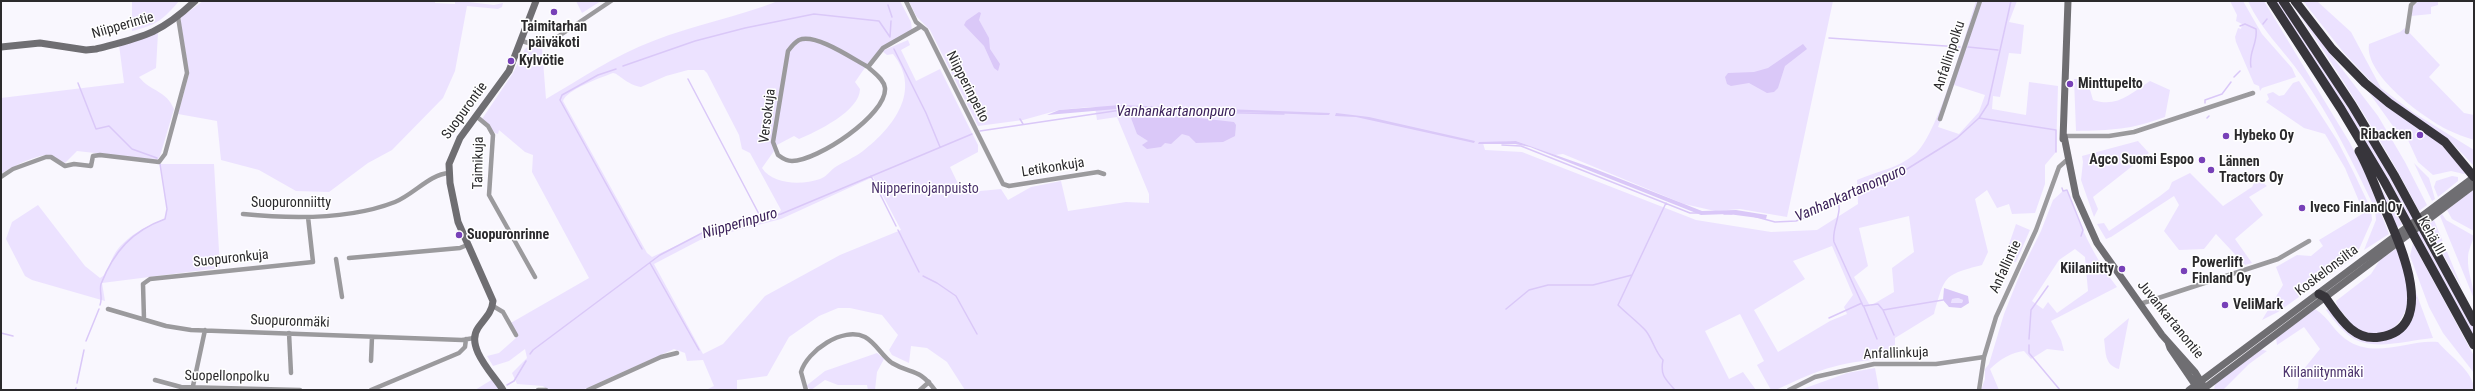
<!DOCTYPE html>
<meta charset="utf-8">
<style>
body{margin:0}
#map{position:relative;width:2475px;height:391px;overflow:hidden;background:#f9f7fe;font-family:"Roboto Condensed",sans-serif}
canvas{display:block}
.frame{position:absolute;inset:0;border:2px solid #2b2a2c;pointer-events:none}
</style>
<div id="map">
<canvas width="2475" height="391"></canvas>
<div class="frame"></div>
</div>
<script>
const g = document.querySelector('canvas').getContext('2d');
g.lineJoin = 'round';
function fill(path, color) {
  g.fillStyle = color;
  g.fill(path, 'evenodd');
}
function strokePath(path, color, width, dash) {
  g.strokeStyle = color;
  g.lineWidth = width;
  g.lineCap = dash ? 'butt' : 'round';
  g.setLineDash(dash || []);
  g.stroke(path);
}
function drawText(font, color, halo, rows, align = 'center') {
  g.font = font + ' "Roboto Condensed",sans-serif';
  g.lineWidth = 3;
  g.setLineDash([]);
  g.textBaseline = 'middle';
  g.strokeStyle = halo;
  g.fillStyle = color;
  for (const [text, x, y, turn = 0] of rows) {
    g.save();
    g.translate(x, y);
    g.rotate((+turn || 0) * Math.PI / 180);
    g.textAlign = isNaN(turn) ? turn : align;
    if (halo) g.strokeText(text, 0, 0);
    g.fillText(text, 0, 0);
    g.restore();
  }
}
fill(new Path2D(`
 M132,1h47c-16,19 -23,24 -47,30z
 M203,1h232v2l20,1v-3h5l34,4 9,-2 -1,4 -4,2 -31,-3 -12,65 -12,27 -51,52 -24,13 -39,29 -33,-1 -37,-21 -38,-10 -4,-39 -39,-7 11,-40 -9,-56z
 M576,1h25l-19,12z
 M778,1h122l11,21 1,8 -4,2c-30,16 -34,23 -53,50l5,7c0,22 -44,43 -61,50l-5,-3 -21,11 1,4 -12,17c11,17 40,17 58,11 6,-2 9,-7 14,-11 9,-6 20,-10 29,-17 31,-24 59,-61 30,-97l-6,1 -5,-4 26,-11 2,5 -9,5 15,31 24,-12 38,76v7l-28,15 11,23 9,2 31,-3 7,11 23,-13 30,-6 7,30 58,-9 23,1v-9l-32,-77 -20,3 -2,-13h-5l-31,3 -36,10 -45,6 -48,-96 -14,-14 -7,-15h924l-46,216 -47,-8 -25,2 -31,-7 -121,-50 -8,1 -39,-14 -33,2 2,7 37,2 174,68 75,12 46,-2 41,-26 -1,-24c20,-9 40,-11 58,-26 22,-17 51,-122 61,-153h41l-8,21 15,3 -3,29 -12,-1 -9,44 -7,-1 -1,13 34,6 3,-33 29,4 -2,66 -11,13v19l-10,29 -23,1 -3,-10 -12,4 -10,-18 -12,9 13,53 -6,13c-39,10 -37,11 -48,49l-39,24v21c-51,1 -73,9 -119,31h-5l-14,-25 7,-4 -24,-47 -35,17 24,48 14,-7 13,18h-791l-18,-28 -20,-14 -16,-2 -2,17 -17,-8 -3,-5 9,-15 -16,-20 -32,-7h-12l-19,8 -30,21 -22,39 -30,4v10h-31l8,-4 -11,-26 -16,1 -2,-8 -11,-4 -91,41h-35l-5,-4 -26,-2 -5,-11 15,-15 -2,-9 -16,12 -16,5 -6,-10 12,-3 17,-15 -7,-14 80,-46 -57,-106 1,-17 -8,-3 -26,-22 -1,4 -3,-1 -13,-14 31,-46 12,-24 4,-3 13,2 4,51c35,-20 69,-44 107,-58 41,-16 84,-24 125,-40zM688,70h16l3,3 32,62 3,14 8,4 31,57 -2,3 -75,20 -52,24 -5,-4 -84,-152c3,-11 39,-24 50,-28 5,0 14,12 28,14l25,-11zM1954,85l31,10 -6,17 -20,22 -21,-7zM873,177l28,53 -61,25 -75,41 -42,48 -20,10 -49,-90 46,-24 81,-21zM1909,216l5,36 -22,16 2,24 -24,14 -16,-29 14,-11 -9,-38zM1832,246l21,49 -9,12 3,7 -17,7 -52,31 -24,-42 51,-31 -12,-18z
 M2230,1h13l19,33 30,34 4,9 -34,11 -2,3 -1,-5 -5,-2 -18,-42 -1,-5 3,-9 3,1 1,-5 -6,-3 1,-6z
 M2248,1h16l86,142 14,27 25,64 -25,16 12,-30 -1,-11c-22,-46 -44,-92 -74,-134 -18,-26 -40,-45 -53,-74z
 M2276,1h3l56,85 53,86 86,157v8z
 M2290,1l88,115 27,46 22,43 -8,6c-38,-74 -83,-142 -129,-210z
 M2305,1l13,1 33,30 30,56 33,25 60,37v16l-24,-25 -69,-49 -37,-39 -38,-48z
 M2418,1h20v4l-7,2v7l-20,2 2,-10z
 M2405,28l35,37 -11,12 35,36 10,2v25c-9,-3 -18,-6 -26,-10 -24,-12 -84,-55 -79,-86l31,-12z
 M158,33l-2,35 -17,9c12,15 27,13 35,32l-14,47 -3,4 -80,-9 -12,12c-5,-2 -9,-6 -14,-7 -11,-4 -40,12 -50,18v-76l123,-15 -5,-38z
 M2074,79h13l6,21c24,8 37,-6 57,-19l20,9 -5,27c-35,13 -53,13 -89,14z
 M2299,81l38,59 16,31 18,38 1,11 -16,36 -78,56 -16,8 21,-35 -7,-18 21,-12 14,1 12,-10 -4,-6 45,-27 -19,-45 -20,-34 -21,-6 -38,-26 3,-3 -2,-5 6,-2 6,4 5,-1 9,-12z
 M2365,87l75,55 28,30 -4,2 -13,-3 -18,4 -15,-13 -10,-22 -8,-4z
 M2138,141l11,12 -56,44 5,12 -4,8 -13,-37 2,-18 -1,-6z
 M2414,163l15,15 6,21 -3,2z
 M160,164h54l6,104 -118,15 3,18 -73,-21 -7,-4 -19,-37 6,-17 26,-17 47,61 15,12c10,-5 9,-14 14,-23 10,-18 34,-30 51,-36l2,-10z
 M2370,168l32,56 -5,4z
 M2190,173l33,33 29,-19 5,-9 10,8 -18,11 14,18 -28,24 17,24 -7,2 -29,-31 -12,15 -25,1 -15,-19 15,-26 -5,-9 -63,41 -5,2 -9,-15 7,-1 5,8 51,-35 9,-7 3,-7z
 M2452,176l6,1v4l-20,16 -4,-10 2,-6z
 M2474,189v42l-22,-12 -5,-9z
 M2067,190c12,34 27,68 50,97l-66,34 10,19 3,11 -17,-2 -16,10 -7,-8c-12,1 -25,9 -34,18l9,21h-18l4,-11v-10l4,-5 15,-50 18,-45 19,-38 12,-31 10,-9zM2075,249l10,8 3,34 -31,22 -9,-11 -5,7 -11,-8 27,-41z
 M2442,214l4,6 28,16c-2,8 -6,14 -6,22 -1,14 6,27 6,41l-34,-83z
 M2434,220l28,68 -35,-63z
 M2016,224l14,6 -14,32h-13z
 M2413,243l61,113v17l-31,-40 -14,-26 -19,-51z
 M2397,248c5,16 12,35 11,51 -2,23 -23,44 -47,33 -6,-3 -13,-12 -17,-18 -4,-4 -7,-7 -8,-13l35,-27 9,-14z
 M2415,290l18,48c-24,2 -61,14 -82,-1 -10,-7 -18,-18 -25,-27l2,-2 15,18 38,14c26,-4 22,-32 34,-50z
 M1958,298l5,2 -1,3h-11l1,-4z
 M2315,309c14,8 20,25 35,33 28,16 60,-3 88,0 11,14 36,29 36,48h-180l4,-2 1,-13 21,-26 -16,-22 -27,18 -1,-7z
 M2129,318l-10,51c-15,-4 -13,-17 -15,-30z
 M2260,349l7,2 -18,13 -26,26h-9l1,-6z
 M877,353l7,6 -7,13 -2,18h-7l-1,-5h-29l-13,-5 -14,10 -5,-4 19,-15z
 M1875,368l4,22h-79l47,-17z
 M493,379l7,11h-25z`), '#ece2ff');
fill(new Path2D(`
 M979,12l2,1 -2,7 10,18 1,11 10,15 -2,7 -4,-3 -10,-22 -20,-21 2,-4z
 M1803,44l4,5 -22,17 -7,22 -4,4 -7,1 -18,-10 -18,3 -4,-2 -2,-7 3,-4 26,-1 14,-4z
 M1120,105l210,8 -1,2h-9l-185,-7 -1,7 5,3 51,-1 44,5 2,3 -1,11 -12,6 -27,1 -7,-7 -7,-2 -11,10 -6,-1 -4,4 -14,2 -5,-4 6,-4 -11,-7 -6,-16v-8l-3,-2 -81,7 12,-5z
 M1336,113l33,4 106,24 -1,2 -9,-2 -109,-24 -21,-1z
 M1516,141l79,28 107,42 34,-1 31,5 -1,4 -38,-5 -27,1 -171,-68 -15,-3h-37l1,-2z
 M1944,288l24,8 1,7 -8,5 -12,-1 -6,-7zM1958,298l5,2 -1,3h-11l1,-4z`), '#dac8f8');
strokePath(new Path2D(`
 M2305,2l1,-1
 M888,5l4,12
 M2263,24l4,-5
 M2240,26l5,-2 11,5c2,15 -8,23 -5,38
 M890,37l1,-16
 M1829,38l131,9
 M1968,47l30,3
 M894,49l32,64 14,34
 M623,66l72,-25 50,-13 69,-14 65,7 11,16
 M616,69l-18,6 -36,20 -2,5 82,149
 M2234,77l6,-6
 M688,79l72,137
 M78,83l18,46 13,-3 23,23 25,9
 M2205,103v-3l17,-6 9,-12
 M1979,118l77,12v22
 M2207,118l2,-2
 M1020,119l3,5
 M980,131l141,-21 163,4
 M1502,145l19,1 169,67h8
 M871,176l25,50
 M2062,188l1,3 4,-1 16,40 -2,6
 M1837,199c7,12 -6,30 -3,43l29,64 15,-2 5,6 60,-10
 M1666,203l-48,102c9,9 20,17 28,26 7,9 9,21 17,29 -3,15 2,19 12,30
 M1724,214h8
 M1753,216l22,6 21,-1 18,-7 41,-25 36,-10 66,-41 22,-20 9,-14 23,-103
 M898,230l21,42
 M650,263l49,87
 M923,276l14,7 19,13 21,38
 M100,305c3,-7 -1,-14 1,-21 13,-33 31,-53 64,-65l2,-10 -7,-45
 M1864,307l13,32
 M1506,309l23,-19 19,-5h45l39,-10
 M1883,310l11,25
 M1829,318l33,-15
 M1,333l12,3
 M2029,339l2,-29 17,-24
 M86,341l13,-32
 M2029,345v8l31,37
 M530,354l3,-4 127,-95 44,-23 77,-18 191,-80
 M77,383l7,-33
 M507,385l7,-4 12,-20
 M75,390l1,-2`), '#dac8f8', 1.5);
strokePath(new Path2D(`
 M906,1l10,21 10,8 77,154 6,2 89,-14 6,2
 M2407,32l4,-27 4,-4
 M522,41l10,3h15l64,-43
 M868,67c-15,-8 -52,-34 -69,-27 -4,2 -8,7 -11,11l-15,91 5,13c4,3 8,6 14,6 25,0 95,-46 93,-73 -1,-9 -11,-15 -17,-21l15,-19 37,-21
 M476,116l12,10 5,9 -4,60 46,82
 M1940,119l40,-118
 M2064,136h45l25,-4 119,-39
 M1,177l12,-8 33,-12h5l14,9 9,-2 17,2 2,-10 7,-1 59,7 6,-8 22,-81 -9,-56
 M243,214c49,5 106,6 152,-12 18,-7 35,-28 54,-29
 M349,258l111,-10 7,-3
 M336,259l6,38
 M2140,304l138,-45 31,-18
 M493,306l10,6 13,23
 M108,309l58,17 25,4 271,10 12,-2
 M144,319l-1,-35 7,-5 163,-17 -5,-45
 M289,333l2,40
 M371,361l1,-24
 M155,380l26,7 119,3
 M193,386l12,-56
 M371,390l88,-37 6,-6 1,-8
 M538,390h8
 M588,390l73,-33 16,-4
 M806,390l-5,-18c6,-21 42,-46 64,-35 11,6 17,19 27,26 20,12 26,4 43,27
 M920,390l9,-8
 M1789,390l26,-13 59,-13h62l48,-7
 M1979,390l5,-33 12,-40 40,-87 23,-63 9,-8`), '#9b9a9d', 4.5);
strokePath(new Path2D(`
 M1,47l39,-4 46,7 10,-1c46,-12 63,-14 99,-48
 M2064,136l12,60 21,47 65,92 33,37 8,13
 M2063,139l5,-138
 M2168,342l2,6 28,41
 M503,390c-10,-16 -38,-43 -25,-62 6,-9 14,-15 15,-27l-35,-79 -8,-39 -1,-19 11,-26 49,-67 27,-70
 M2189,390l285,-213
 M2202,390l272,-205`), '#6f6e72', 7);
strokePath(new Path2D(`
 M2271,1l70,108 43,72 90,164
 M2283,1l69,104 42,70 80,147
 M2295,1l37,48 33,34 24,20 56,39 29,35
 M2319,294l6,3c14,19 28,45 55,40 62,-9 16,-102 2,-134 -7,-17 -14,-36 -23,-52`), '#37353b', 9);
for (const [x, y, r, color] of [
 [554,12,4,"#7841b8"],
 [511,61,4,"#7841b8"],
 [2070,84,4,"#7841b8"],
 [2420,135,4,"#7841b8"],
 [2226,136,4,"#7841b8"],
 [2202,160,4,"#7841b8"],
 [2211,170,4,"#7841b8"],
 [2302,208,4,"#7841b8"],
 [459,235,4,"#7841b8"],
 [2122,269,4,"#7841b8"],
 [2184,271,4,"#7841b8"],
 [2225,305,4,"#7841b8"]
]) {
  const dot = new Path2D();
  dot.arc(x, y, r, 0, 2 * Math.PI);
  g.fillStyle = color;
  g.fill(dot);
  strokePath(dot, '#fff', 1.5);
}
drawText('14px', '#2b2a2c', '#fff', [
 ["Niipperintie",123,26,-16],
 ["Anfallinpolku",1950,56,-72],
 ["Niipperinpelto",967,87,63],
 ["Suopurontie",465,111,-54],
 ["Versokuja",768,116,-83],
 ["Taimikuja",479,163,-89],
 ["Letikonkuja",1053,168,-9],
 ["Suopuronniitty",291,203],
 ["Kehä III",2431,236,61],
 ["Suopuronkuja",231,259,-6],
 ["Anfallintie",2006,267,-65],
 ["Koskelonsilta",2327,271,-37],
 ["Juvankartanontie",2170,320,51],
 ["Suopuronmäki",290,322,2],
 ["Anfallinkuja",1896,354,-2],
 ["Suopellonpolku",227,377,1]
]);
drawText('bold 14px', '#2b2a2c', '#fff', [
 ["Taimitarhan",554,27,"center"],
 ["päiväkoti",554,43,"center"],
 ["Kylvötie",519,61],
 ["Minttupelto",2078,84],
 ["Ribacken",2412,135,"right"],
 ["Hybeko Oy",2234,136],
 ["Agco Suomi Espoo",2194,160,"right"],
 ["Lännen",2219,162],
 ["Tractors Oy",2219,178],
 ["Iveco Finland Oy",2310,208],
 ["Suopuronrinne",467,235],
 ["Powerlift",2192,263],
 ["Finland Oy",2192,279],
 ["Kiilaniitty",2114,269,"right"],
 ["VeliMark",2233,305]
], 'left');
drawText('14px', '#4c336d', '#fff', [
 ["Niipperinojanpuisto",925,189],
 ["Kiilaniitynmäki",2323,373]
]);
drawText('italic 15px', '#3c225b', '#fff', [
 ["Vanhankartanonpuro",1176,112],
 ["Vanhankartanonpuro",1851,194,-24],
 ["Niipperinpuro",740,224,-16]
]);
</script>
